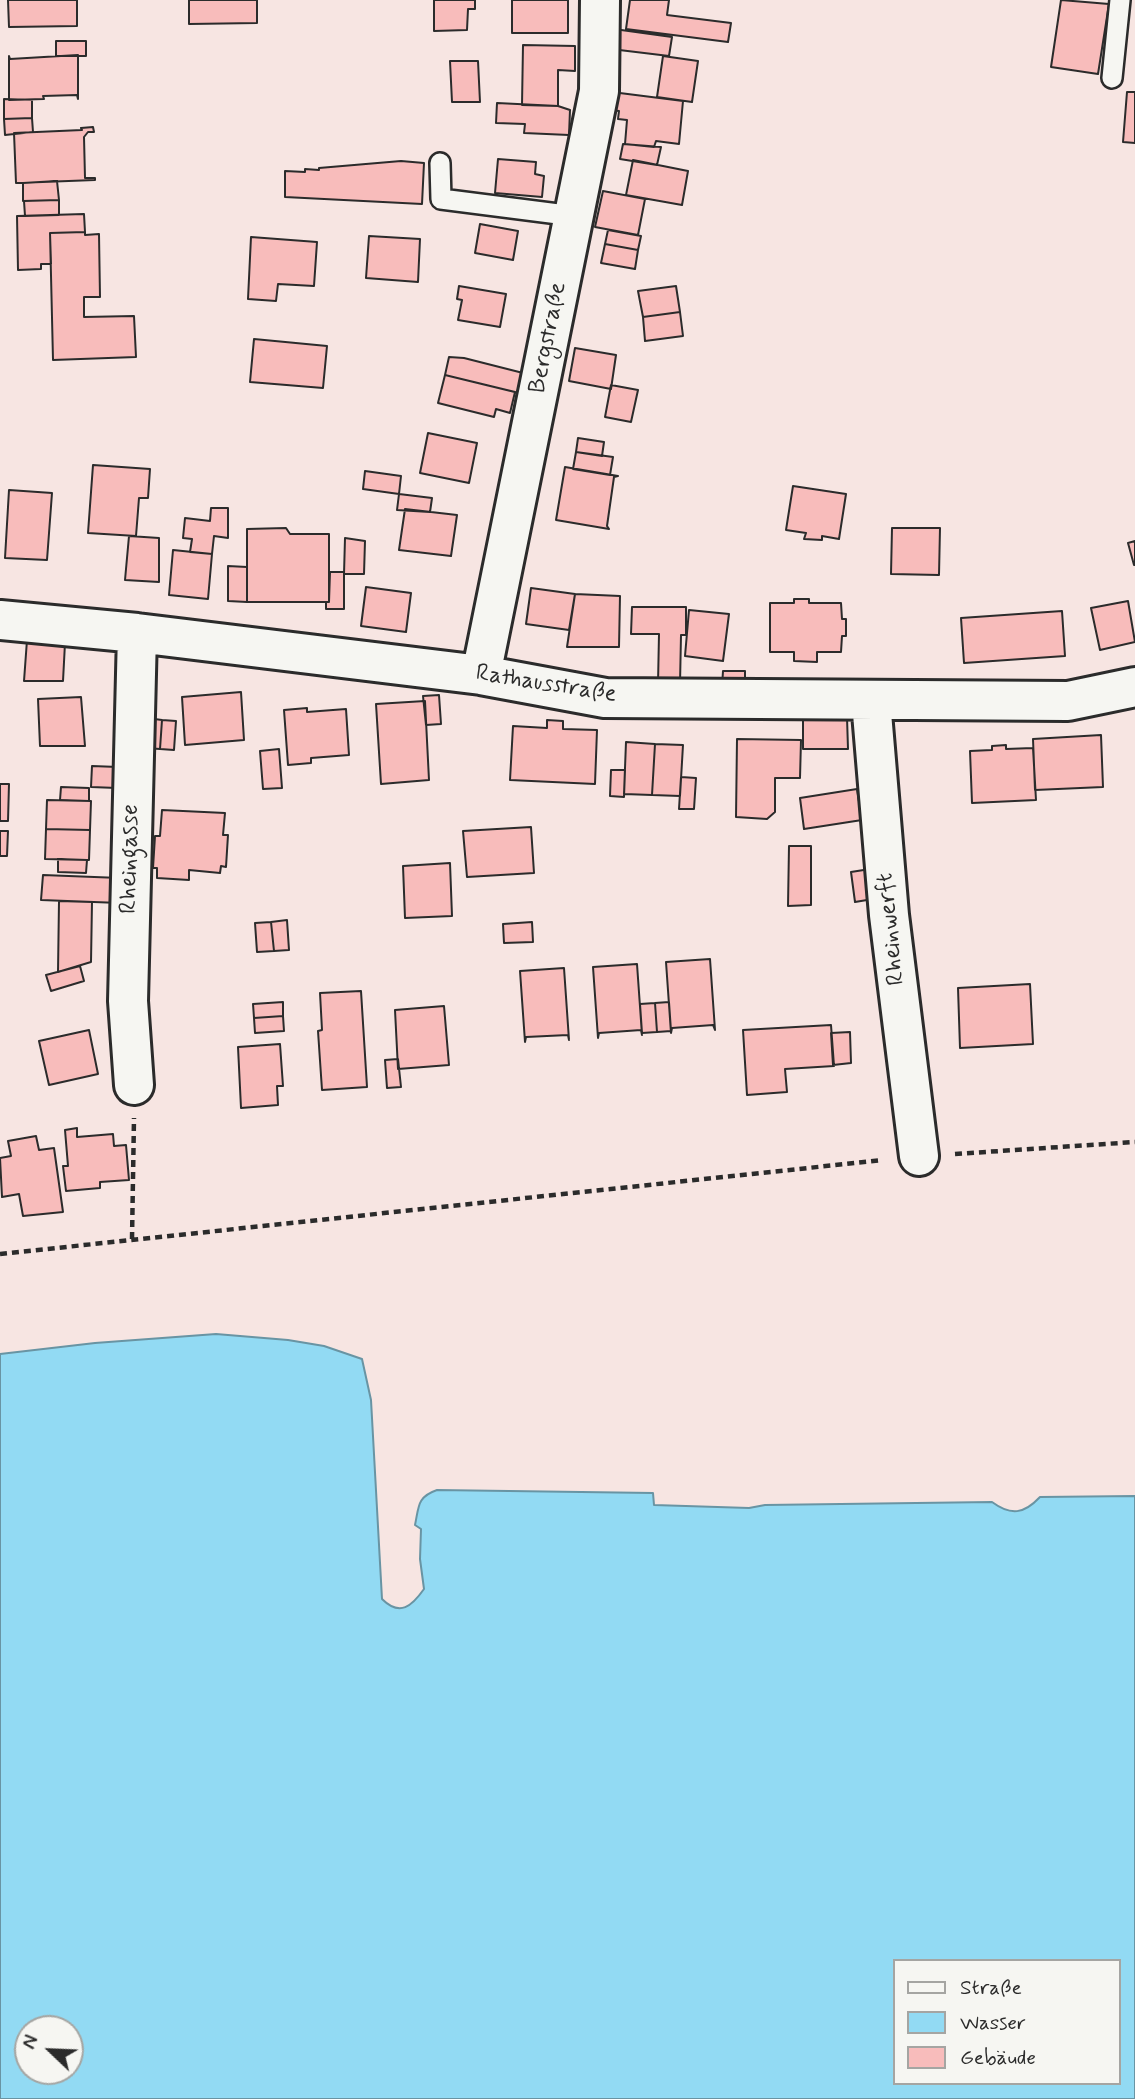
<!DOCTYPE html>
<meta charset="utf-8">
<style>
body{margin:0}
#map{position:relative;width:1135px;height:2099px;overflow:hidden;background:#f7e5e2;font-family:Mynerve,sans-serif}
canvas{display:block}
.legend{position:absolute;left:893px;top:1959px;width:228px;height:126px;box-sizing:border-box;background:#f6f6f2;border:2px solid #a5a5a2;margin:0;padding:9px 12px;list-style:none;font-size:21px;color:#2b2b2b}
.legend li{display:flex;align-items:center;gap:14px;height:35px}
.legend b{width:35px;border:2px solid #a5a5a2}
.north{position:absolute;left:14px;top:2015px;width:70px;height:70px;box-sizing:border-box;background:#f6f6f2;border:2px solid #a5a5a2;border-radius:50%;rotate:293deg;font-size:19px;font-weight:700;line-height:28px;text-align:center;color:#2b2b2b}
.north::after{content:'';display:block;margin:auto;width:24px;height:32px;background:#2b2b2b;clip-path:polygon(50% 0,100% 100%,50% 72%,0 100%)}
</style>
<div id="map">
<canvas width="1135" height="2099"></canvas>
<ul class="legend">
<li><b style="height:9px;background:#f6f6f2"></b>Straße</li>
<li><b style="height:19px;background:#92daf3"></b>Wasser</li>
<li><b style="height:19px;background:#f8bcbb"></b>Gebäude</li>
</ul>
<div class="north">N</div>
</div>
<script>
const g = document.querySelector('canvas').getContext('2d');
g.lineJoin = 'round';
function fill(path, color) {
  g.fillStyle = color;
  g.fill(path, 'evenodd');
}
function strokePath(path, color, width, dash) {
  g.strokeStyle = color;
  g.lineWidth = width;
  g.lineCap = dash ? 'butt' : 'round';
  g.setLineDash(dash || []);
  g.stroke(path);
}
function drawText(font, color, halo, rows, align = 'center') {
  g.font = font + ' Mynerve,sans-serif';
  g.lineWidth = 5;
  g.setLineDash([]);
  g.textBaseline = 'middle';
  g.strokeStyle = halo;
  g.fillStyle = color;
  for (const [text, x, y, turn = 0] of rows) {
    g.save();
    g.translate(x, y);
    g.rotate((+turn || 0) * Math.PI / 180);
    g.textAlign = isNaN(turn) ? turn : align;
    if (halo) g.strokeText(text, 0, 0);
    g.fillText(text, 0, 0);
    g.restore();
  }
}
const water = new Path2D(`
 M216,1334l72,6 36,6 38,13 9,41 11,199c18,18 30,7 42,-10l-4,-30 1,-30 -6,-4c4,-19 2,-28 22,-35l216,3 1,12 95,3 16,-3 227,-3c19,14 32,12 48,-5l95,-1v603h-1135v-745l95,-11zM895,1961h224v122h-224zM28,2029h42v42h-42z`);
fill(water, '#92daf3');
strokePath(water, '#6994a3', 2);
const building = new Path2D(`
 M8,0h69v26l-68,1z
 M189,0h68v23l-68,1z
 M434,0h41v9h-7l-1,21 -33,1z
 M512,0h56v33h-56z
 M630,0h39l-2,15 64,8 -3,19 -102,-13z
 M1061,0l48,4 -11,70 -47,-7z
 M614,29l58,8 -3,19 -58,-7z
 M56,41h30v15h-30z
 M523,45l52,1v25l-17,-1v36l-36,-1z
 M78,55v44l-1,-4 -34,1 1,3 -35,1v-44l1,3z
 M663,56l35,5 -6,41 -35,-5z
 M450,61h28l2,41h-28z
 M604,91l79,10 -4,43 -23,-3 -2,6 -29,-3 2,-24 -9,-1 1,-8 -18,-2z
 M1127,92h8v51l-12,-1z
 M4,99l28,1v18l-28,1z
 M497,103l61,3 12,4 -1,25 -45,-2 1,-9 -29,-1z
 M32,118l1,14 -28,3 -1,-16z
 M93,127l1,5h-6l-4,5 1,41h10v2l-79,3 -2,-50 68,-3 -1,-2z
 M623,144l38,3 -4,18 -37,-6z
 M498,159l38,3 -1,12 9,2 -2,21 -47,-4z
 M633,160l55,11 -6,34 -56,-10z
 M401,161l23,2 -2,41 -137,-7v-26l20,1v-3l14,1v-2z
 M57,181l2,19 -36,1v-18z
 M603,191l42,8 -7,36 -43,-8z
 M59,200v15l-34,1 -1,-15z
 M84,214l1,18 -35,1 1,31h-10v5l-23,1 -1,-54z
 M480,224l38,7 -5,29 -38,-7z
 M608,230l33,6 -3,14 -33,-6z
 M85,232v3l14,-1 1,63h-16v20l50,-1 2,41 -83,3 -3,-127z
 M369,236l51,3 -2,43 -52,-4z
 M251,237l66,5 -3,44 -36,-2 -2,17 -28,-2z
 M605,244l33,6 -3,19 -34,-6z
 M459,286l47,8 -6,33 -42,-7 4,-20 -5,-1z
 M676,286l4,26 -37,5 -5,-26z
 M680,312l3,24 -38,5 -2,-24z
 M254,339l73,7 -4,42 -73,-6z
 M575,348l41,7 -5,34 -42,-8z
 M449,357l15,1 63,16 -4,20 -78,-19z
 M445,375l70,17 -5,21 -14,-4 -2,8 -56,-14z
 M611,385l27,5 -7,32 -26,-5z
 M428,433l49,10 -8,40 -49,-10z
 M578,438l26,4 -2,14 -26,-4z
 M576,452l37,5 -3,18 -37,-6z
 M93,465l57,4 -2,29h-9l-3,38 -48,-3z
 M565,467l53,9 -4,1 -7,49 2,3 -53,-9z
 M365,471l36,5 -2,18 -36,-5z
 M793,486l53,8 -7,45 -17,-3v4l-18,-1 2,-6 -20,-3z
 M9,490l43,3 -5,67 -42,-2z
 M399,494l33,4 -2,14 -33,-2z
 M211,508h17v30l-14,-2 -2,18 -22,-2 2,-13 -9,-1 2,-20 25,3z
 M405,509l52,6 -6,41 -52,-6z
 M286,528l4,6h39v68h-82v-73z
 M892,528h48l-1,47 -48,-1z
 M129,536l30,2v44l-34,-2z
 M345,538l20,3 -1,33h-20z
 M1135,541v24h-1l-6,-22z
 M173,550l39,4 -4,45 -39,-4z
 M228,566l19,1v35l-19,-1z
 M330,572h14v37h-18v-7h3z
 M366,587l45,6 -5,39 -45,-6z
 M531,588l44,6 -6,36 -43,-6z
 M575,594l45,2 -1,51h-52z
 M794,599h15v4h32l1,16h4v17h-4l-1,16h-24v10l-23,-1v-9h-24v-49h24z
 M1128,601l7,41 -35,8 -9,-42z
 M632,607h54v28h-5l-1,49h-22l1,-50h-28z
 M689,610l40,4 -6,47 -38,-5z
 M1062,611l3,45 -101,7 -3,-45z
 M27,640l38,3 -2,38h-39z
 M723,671h22v16h-23z
 M241,692l3,48 -59,5 -3,-48z
 M439,695l2,29 -15,1 -3,-29z
 M81,697l4,49h-45l-2,-47z
 M425,701l4,79 -48,4 -5,-80z
 M307,708v4l39,-3 3,46 -38,3v5l-23,2 -4,-55z
 M803,717h44l1,32h-45z
 M147,718l15,2 -2,29 -14,-1z
 M162,720l14,1 -2,29 -14,-1z
 M547,720l16,1v8l34,1 -2,54 -85,-4 3,-54 34,2z
 M1101,735l2,52 -68,3 -2,-51z
 M737,739l64,1 -1,38h-25v34l-8,7 -31,-2z
 M626,742l29,2 -3,51 -28,-1z
 M655,744l28,1 -3,51 -28,-1z
 M1006,745v4l27,-1 3,52 -64,3 -2,-52 22,-1v-4z
 M279,749l3,39 -19,1 -3,-38z
 M92,766l26,1 -1,21 -26,-1z
 M611,770h14l-1,27 -14,-1z
 M681,777l15,1 -2,31h-15z
 M0,784h9l-1,37h-8z
 M61,787l28,1v13l-29,-1z
 M857,789l5,31 -58,9 -4,-31z
 M47,800l44,1 -1,29 -44,-1z
 M162,810l63,3 -2,22h5l-2,32 -5,-1 -1,7 -31,-3v10l-32,-2v-10h-4l2,-32h5z
 M531,827l3,46 -67,4 -4,-46z
 M46,829l44,1 -1,30 -44,-1z
 M0,831h8l-1,25h-7z
 M789,846h22v59l-23,1z
 M58,859l29,1 -1,13 -28,-1z
 M450,863l2,53 -47,2 -2,-52z
 M870,869l3,30 -18,3 -4,-30z
 M43,875l77,3v25l-79,-3z
 M59,901l33,1 -1,60 -33,10z
 M287,920l2,30 -15,1 -3,-29z
 M271,922l3,29 -17,1 -2,-29z
 M532,922l1,20 -29,1 -1,-19z
 M710,959l5,71 -2,-5 -41,3 -1,5 -5,-71z
 M637,964l5,71 -1,-5 -42,3 -1,5 -5,-71z
 M80,966l4,15 -33,10 -5,-16z
 M564,968l5,72 -1,-5 -42,2 -1,5 -5,-71z
 M1030,984l3,60 -73,4 -2,-60z
 M361,991l6,96 -45,3 -4,-59 4,-1 -2,-37z
 M283,1002v14l-29,2 -1,-14z
 M669,1002l2,29 -14,1 -2,-29z
 M655,1003l2,29 -15,1 -2,-29z
 M444,1006l5,59 -51,4 -3,-59z
 M283,1016l1,15 -29,2 -1,-15z
 M831,1025l3,41 -49,3 2,23 -40,3 -4,-65z
 M89,1030l9,44 -49,11 -10,-44z
 M850,1032l1,31 -18,2 -2,-32z
 M280,1044l3,42h-6l1,19 -37,3 -3,-61z
 M398,1059l3,28 -14,1 -2,-28z
 M77,1128v9l36,-3 1,12 12,-1 3,35 -29,2v6l-34,3 -3,-25h5l-3,-36z
 M36,1136l3,14 15,-2 9,64 -40,4 -4,-22 -17,3 -2,-39 11,-2 -3,-15z`);
fill(building, '#f8bcbb');
strokePath(building, '#2b2b2b', 2);
const lane = new Path2D(`
 M1112,78l8,-78
 M440,163l1,36 133,17`);
const street = new Path2D(`
 M0,620l137,13 344,42 124,23 463,3 67,-14
 M481,675l118,-584 1,-91
 M871,701l18,214 30,241
 M134,1085l-6,-84 9,-368`);
strokePath(lane, '#2b2b2b', 24);
strokePath(street, '#2b2b2b', 44);
strokePath(new Path2D(`
 M955,1154l180,-12
 M132,1239l2,-121
 M0,1254l883,-94`), '#2b2b2b', 4.5, [7, 5]);
strokePath(lane, '#f6f6f2', 19);
strokePath(street, '#f6f6f2', 38);
drawText('24px', '#2b2b2b', '#f6f6f2', [
 ["Bergstraße",549,338,-79],
 ["Rathausstraße",546,685,9],
 ["Rheingasse",131,859,-89],
 ["Rheinwerft",892,929,-96]
]);
</script>
